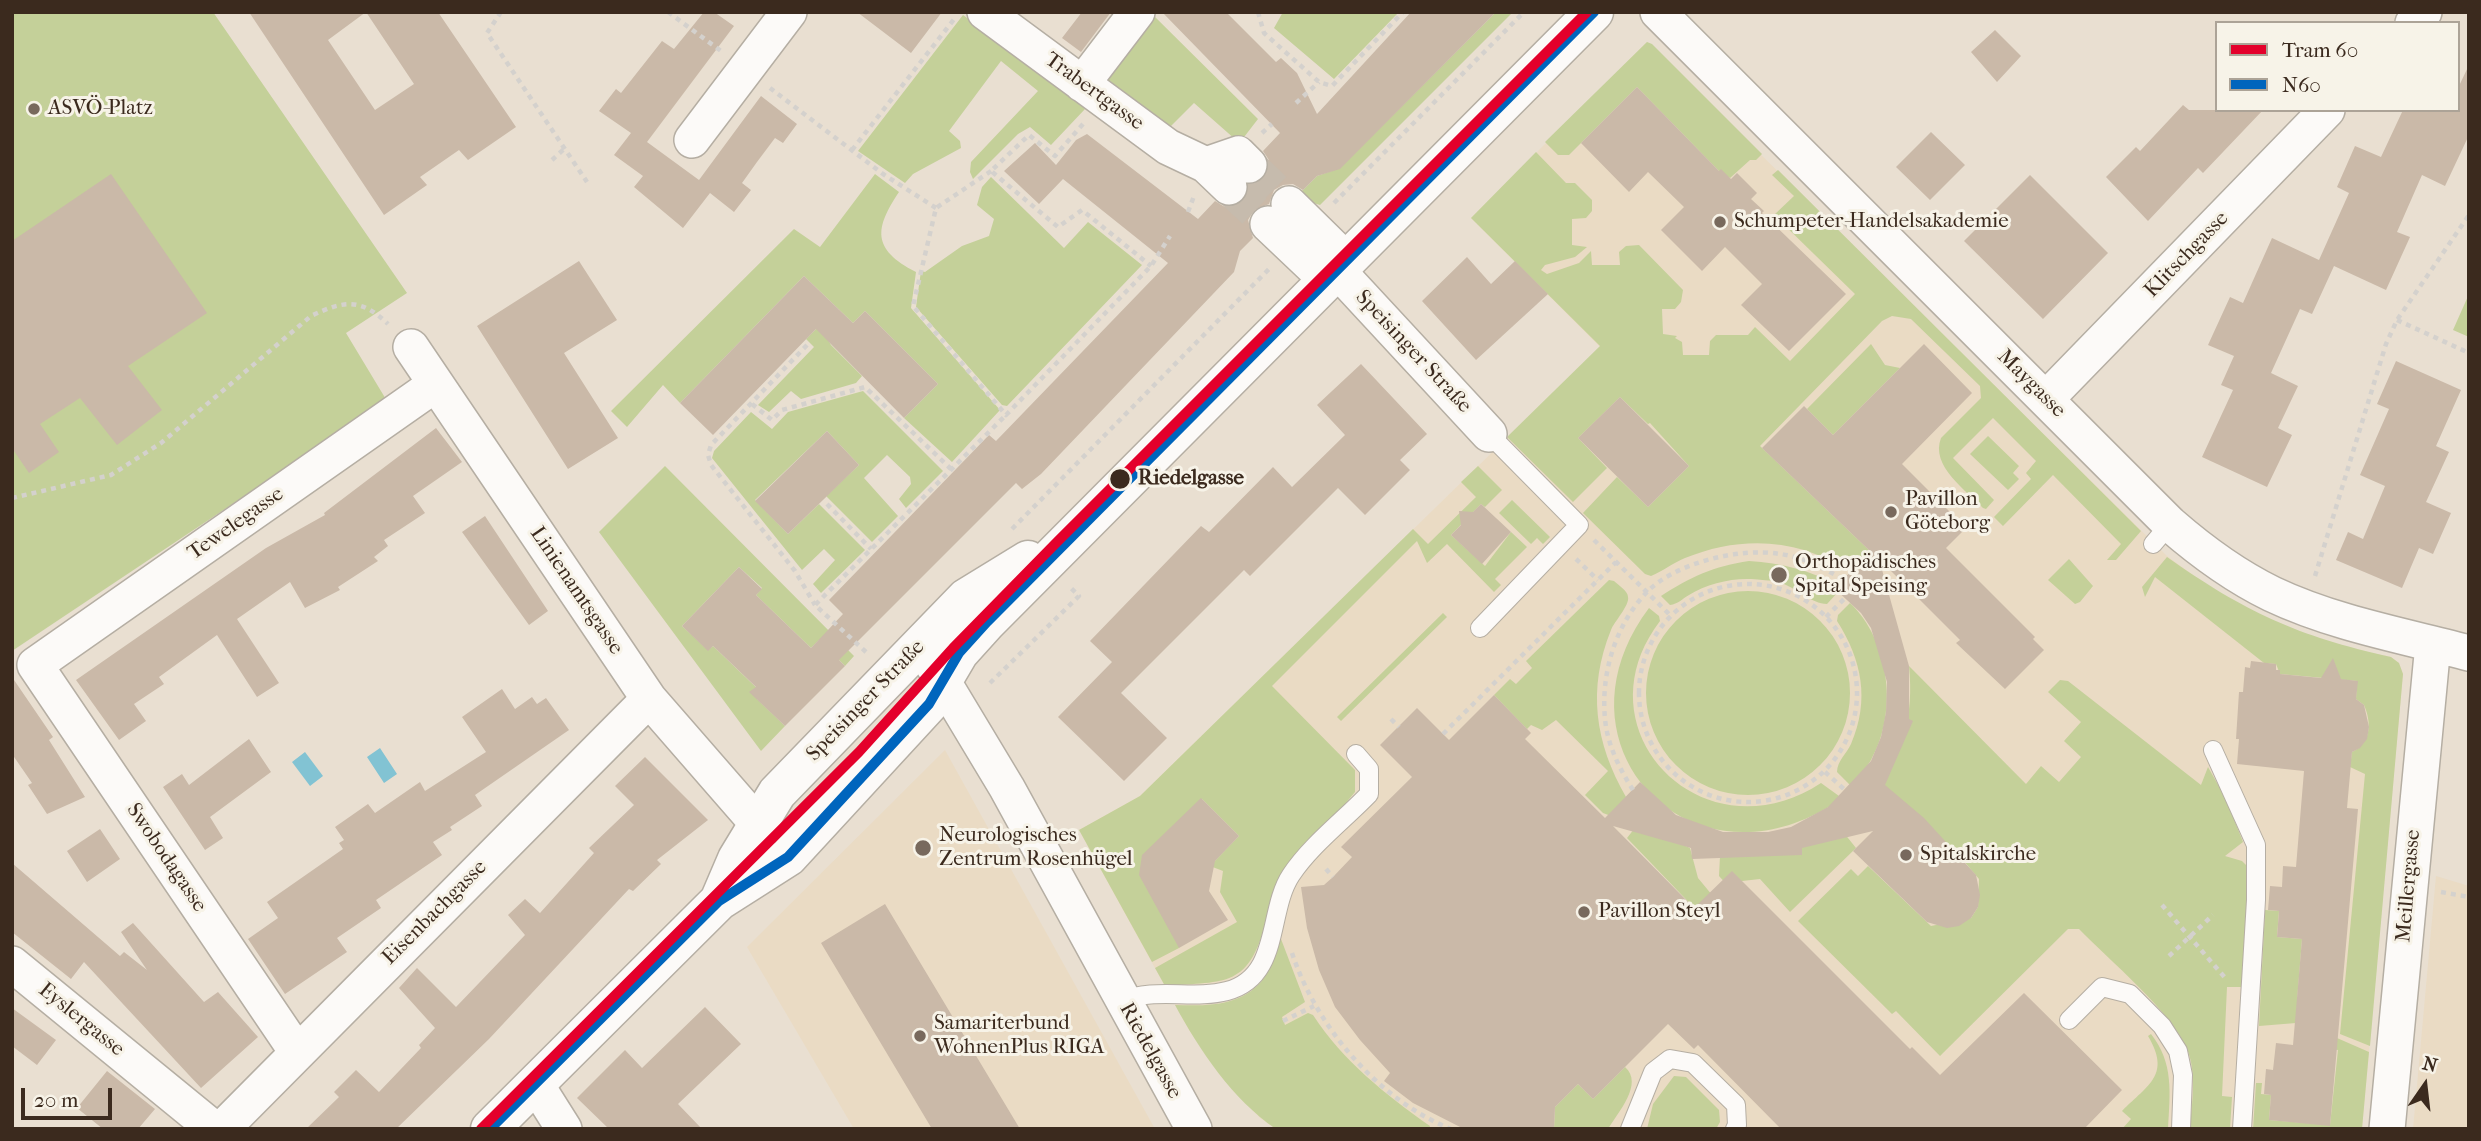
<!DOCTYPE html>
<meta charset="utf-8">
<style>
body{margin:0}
#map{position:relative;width:2481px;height:1141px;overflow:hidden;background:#e9dfd1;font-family:"IM FELL French Canon",serif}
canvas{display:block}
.frame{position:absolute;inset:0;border:14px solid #3b2a1e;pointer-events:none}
.legend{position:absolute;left:2215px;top:21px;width:245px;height:91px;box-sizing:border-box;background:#f7f3e8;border:2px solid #aca397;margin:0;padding:9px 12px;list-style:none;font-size:21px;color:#3b2a1e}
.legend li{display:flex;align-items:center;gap:14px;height:35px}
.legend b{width:35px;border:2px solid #aca397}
.north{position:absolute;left:2390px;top:1050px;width:70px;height:70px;-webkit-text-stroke:5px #f7f3e8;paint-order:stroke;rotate:14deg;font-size:19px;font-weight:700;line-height:28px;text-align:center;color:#3b2a1e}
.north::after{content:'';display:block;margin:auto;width:24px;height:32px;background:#3b2a1e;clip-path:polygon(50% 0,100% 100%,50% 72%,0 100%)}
.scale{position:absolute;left:21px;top:1088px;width:91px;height:32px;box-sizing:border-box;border:4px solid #3b2a1e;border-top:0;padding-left:9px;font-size:21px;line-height:24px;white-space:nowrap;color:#3b2a1e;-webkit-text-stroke:5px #f7f3e8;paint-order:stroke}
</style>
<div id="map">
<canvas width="2481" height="1141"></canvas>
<div class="frame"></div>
<ul class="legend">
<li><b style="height:9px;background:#e4002b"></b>Tram 60</li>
<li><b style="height:9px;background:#0065bd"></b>N60</li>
</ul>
<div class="north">N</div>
<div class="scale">20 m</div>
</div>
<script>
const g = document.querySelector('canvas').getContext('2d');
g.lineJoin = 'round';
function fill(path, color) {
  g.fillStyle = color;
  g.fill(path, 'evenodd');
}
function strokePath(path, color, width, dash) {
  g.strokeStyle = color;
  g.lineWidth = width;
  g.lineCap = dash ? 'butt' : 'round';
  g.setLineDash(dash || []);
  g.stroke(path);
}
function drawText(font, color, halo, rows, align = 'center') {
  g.font = font + ' "IM FELL French Canon",serif';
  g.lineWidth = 6;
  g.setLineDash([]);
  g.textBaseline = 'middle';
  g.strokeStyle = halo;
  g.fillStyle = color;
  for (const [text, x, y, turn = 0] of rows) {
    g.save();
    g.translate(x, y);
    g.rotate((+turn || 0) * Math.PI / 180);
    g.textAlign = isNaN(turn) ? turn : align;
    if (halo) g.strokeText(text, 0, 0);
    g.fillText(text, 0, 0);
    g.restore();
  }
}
fill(new Path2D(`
 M1647,42l520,514 52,38 57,29 51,20 64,14 8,6 4,11 -41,455h-1086l-16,-11 -40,-43 -31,-45 -110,-200 61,-34 460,-449 -129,-129z
 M945,750l210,379h-301l-107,-182z
 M2436,876l33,10v243h-56z`), '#eadbc4');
fill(new Path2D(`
 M12,12h201l194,281 -61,40 41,68 -375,250z
 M1150,12l108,107 -17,22 -5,-1 -42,-37 -26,26 -68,-43z
 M1283,12h116l-65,67 -60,-51z
 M1496,12h17l-193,193 -10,-3 -9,-10 16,-16 23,-8z
 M963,15l120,88 2,6 -34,36 -21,-18 -12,7 -45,45 -3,-7 1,-10 67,-71 -37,-30 -52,70 11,10 1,7 -48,26 -8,9 -47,-32z
 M1647,42l5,2 110,110 -6,6h-6l-20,18 -11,-7 -82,-84 -68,68h-11l-13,-13z
 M1536,152l30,31h9l17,17v11l-6,7 -14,1v26l15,2 -12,10 -30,8 -4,5 6,4 32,-11 12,-12 1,14h28l-1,-13 7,-6 13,-1 44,45 -2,12 -6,7h-13l1,25 14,2 -2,2 7,4 1,13h26l1,-14 6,-6h32l7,-8 35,34 65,-67 -81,-79 20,-19 -22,-21 6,-5 363,361 -25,29h-9l14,-16 -68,-69 -50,51 -9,-9 37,-38 -5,-6 10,-12 -43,-43 -40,40 41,42 -8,9 -3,-1c-17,-18 -53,-42 -42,-70l40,-40 -1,-12 -69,-67 -19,-3 -10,5 -122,125 112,107 -22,19c-50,-34 -109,-37 -165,-14 -12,5 -22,13 -34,18l-6,-2 -62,-61 34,-36 31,30 41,-41 -39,-43 -2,1 -28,-27 -42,41 29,30 -34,34 -66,-65 93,-91 -129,-128z
 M875,174l24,18c-24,36 -28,57 17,80l-5,36 89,102 -48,52 -48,-44 34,-34 -73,-73 -12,12 -49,-47 -124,127 -17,-18 -36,42 -16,-16 183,-182 26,18z
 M991,177l73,71 24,-26 54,43 -135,141 -5,-1 -86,-98 5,-36 4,1 37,-26 27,-10 5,-17 -17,-14 5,-18z
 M2469,294v43l-16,-7z
 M820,325l11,20 31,31 -6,7 -55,16 -10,-8 -22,21 -11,-7 56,-58 -8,-8z
 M1871,344l14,21 15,3 -67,67 -26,-26z
 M863,391l80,80 -37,37 -7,-9 12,-15 -1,-7 -23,-22 -23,23 34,38 -26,26 -46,-46 33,-31 -32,-34 -72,69 33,34 31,-30 46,46 -44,43 -8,-9 22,-24 -11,-11 -22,21 -90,-112 2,-7 37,-39 21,17 16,-17z
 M1988,436l31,30 -6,7 6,6 -11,11 -38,-36z
 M665,466l189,190 -9,10 -26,-26 -8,8 -55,-53 6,-7 -23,-21 -57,59 26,24 5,-4 49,47 -5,6 28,27 -24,25 -162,-219z
 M1478,466l24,24 -17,17 -4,-3 -30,31 34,31 26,-34 16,15 -32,32 6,6 -7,7 -47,-48 -20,19 -10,-22 -145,145 83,84v22c-24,30 -54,53 -75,85 -7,11 -9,29 -13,41 -18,70 -39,63 -102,68l-10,-18 82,-46 -17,-30 3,-21 -13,-5 29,-30 -37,-37 -23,149 -27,14 -73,-132 61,-34 273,-267 15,15 48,-47 -15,-15z
 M1512,500l38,37 -7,7 -6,-6 -6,6 -32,-31z
 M2167,557c78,55 130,79 224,100l8,6 4,11 -33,372 -30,-12 25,-260 -15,-7 2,-15c19,-9 20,-29 12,-47l-8,-6 1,-18 -77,-7 -4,-10 -12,-1 -109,-86 -10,20 -3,-10z
 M2069,559l24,27 -13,16 -5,2 -27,-24z
 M1749,561c33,2 59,9 89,24l-3,3 3,4 -11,12c-15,0 -32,-17 -48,-22 -9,-2 -19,-2 -28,-3 -20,-1 -45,5 -62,16 -7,4 -11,9 -19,10l-9,-9c29,-19 53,-30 88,-35z
 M1609,580l5,1c4,4 14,10 14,16 2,8 -14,25 -17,33 -24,59 -16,113 15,167l-15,19 -8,-3 -18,-18 23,-24 -52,-51 -14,10 -11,-5 -4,4 -33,-34 16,-16 6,5 16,-16 -6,-7z
 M1646 693a102 102 0 1 1 204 0a102 102 0 1 1-204 0Z
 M1850,603c39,37 49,108 21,157 -5,9 -14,17 -21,25l-13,-13c0,-11 10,-19 14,-28 19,-44 11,-84 -14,-123l1,-6z
 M1649,608l10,8 1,5c-84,110 44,239 161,162l18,13 -4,7c-145,94 -289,-58 -186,-195z
 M1443,613l4,4 -106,104 -4,-4z
 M1909,666l117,118 15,-18 18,16 22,-25 -17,-16 17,-19 -33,-30 12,-12 8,1 133,104 7,-18 18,32 17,43 -18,14 17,5 8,8 -4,118h-19l-5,109 10,1 -2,32h-40c2,-26 7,-56 -3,-80 -16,-38 -78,-89 -108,-120h-11l-128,127 -44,-45 -4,3 -94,-93 53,-52 7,7 10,-10 63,60 40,-8 7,-11 1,-28 -16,-19 -84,-71c24,-46 35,-70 30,-123z
 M1642,819l22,17 26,12 8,30 19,23 -15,15 -75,-78z
 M1844,833l12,15 -66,64 -30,-33 -18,2 -12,7 -11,-12 1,-20z
 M2265,910l14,1 -2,26 25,2 -5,62 44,4 -45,18 -37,3z
 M1281,939l24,63 -23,15 3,8 23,-12 5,2c30,46 73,80 117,111l-1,3h-153c-44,-30 -76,-78 -101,-124 33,1 70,2 91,-30 7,-11 8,-25 15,-36z
 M2321,1031l48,21 -7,77h-109l3,-46h6l-1,11 10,1 -2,25 61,5 8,-75 -26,-4z
 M2151,1034c23,29 19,59 17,95h-46l9,-10 -9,-8c27,-27 49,-36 26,-75z
 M1625,1067c19,17 -7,45 -17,62h-54l1,-22 23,-23 15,15z
 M1674,1076l12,1 33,33 1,12 -4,7h-69l6,-25z`), '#c4d099');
fill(new Path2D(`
 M380,748l17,26 -13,9 -17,-26z
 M305,752l18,24 -13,10 -18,-24z`), '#82c3d3');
fill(new Path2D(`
 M249,12h189l78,115 -48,33 -9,-10 -39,27 7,8 -43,30zM366,12l48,72 -39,26 -47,-70z
 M704,12h10l20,14 -87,116 52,38 62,-84 36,28 -14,19 -8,-5 -18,24 -15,21 9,7 -17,22 -24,-19 -27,35 -49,-41 9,-11 -29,-21 17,-22 -32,-22 17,-22 5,4 41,-52 12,8z
 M857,12h85l-31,41z
 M1082,12h29l-30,40 -19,-14z
 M1162,12h64l50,50 5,-4 16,15 20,41 94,-102h85l-156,157 -23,7 -14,14 -10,-6 -10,1 -9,5 -5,14 -15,6 -6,10 5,18 -13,13 -6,21 -193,202 -19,15 -6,-6 -177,177 6,6 -60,60 -36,-34 7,-5 -43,-41 -5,5 -26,-25 57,-59 23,22 -6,6 55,53 32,-34 -14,-14 160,-165 7,6 172,-178 -105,-84 -24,25 -35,-33 31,-28 21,22 20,-25 11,-6 111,85 17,-18 10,6 18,-6 5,-16 15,-5 5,-9 1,-11 -6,-9 17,-18z
 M1995,30l26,26 -24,26 -26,-30z
 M2469,65v70l-24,51 -23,-11 -25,57 13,5 -24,53 -52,-24 -22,48 -12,-5 -29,64 27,13 -20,42 14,7 -25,52 -65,-30 31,-67 -12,-5 13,-29 -26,-11 22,-48 13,6 29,-65 47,22 30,-67 -12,-6 18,-41 26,11 22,-47h55v-22z
 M1637,87l82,84 2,-2 10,10 6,-6 20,20 -6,6 13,12 -2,2 84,81 -57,57 -48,-46 21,-21 -37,-37 -23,24 -41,-41 23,-23 -36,-35 -19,20 -48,-49z
 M2183,105l6,5h74l-60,63 -5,-5 -50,53 -42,-44 30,-30 4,4z
 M1931,132l34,33 -35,35 -34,-33z
 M111,174l96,139 -79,53 34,44 -45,35 -37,-47 -40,26 19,28 -30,21 -17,-25v-207z
 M2030,175l78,78 -65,66 -79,-78z
 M1467,257l24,27 24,-23 33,33 -72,66 -54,-59z
 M579,261l38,59 -53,33 54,85 -50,31 -91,-143z
 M804,276l49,47 12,-12 73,73 -34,34 -88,-89 -103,106 -33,-32z
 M1924,344l48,49 -70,71 64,64 -20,20 89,89 -2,2 11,11 -39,39 -49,-46 4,-3 -81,-81 30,107v53l4,2 -28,64 39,33 52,57 4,20 -2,12 -7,11 -12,8 -12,2 -20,-6 -74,-71 20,-20 -71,17v7l-110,4 -1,-11 -78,-22 81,82 38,-37 178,178 2,-2 28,28 84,-82 98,97 -38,39h-303l-83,-84 -4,4 -26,-25 -75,75 -15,-15 -23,23 -1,22h-90l-51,-26 -29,-22 6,-8 -30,-33 -25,-33 -16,-37 -12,-42 -6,-41 23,-2 9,-8 19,-20 -11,-10 71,-70 -32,-32 37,-37 32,32 45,-45 37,38 -6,6 80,79 35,-36 36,33 47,17h45l23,-5 37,-20 43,-46 10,-24 5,-25 1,-30 -16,-54 -10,-15 -27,-25 37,-36 -109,-104 42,-42 29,29z
 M2396,361l65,29 -25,56 13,6 -23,50 25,11 -18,41 -14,-6 -17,40 -66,-28 12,-28 15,7 22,-53 -25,-11 29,-66 -12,-5z
 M1361,364l66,70 -27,26 10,10 -45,45 -27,-27 -88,88 -6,-6 -123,123 46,45 -43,43 -66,-64 54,-55 -22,-21 111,-115 8,6 64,-65 19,20 53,-52 -28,-30z
 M1620,397l69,69 -41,41 -70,-69z
 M436,428l26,34 -49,34 12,17 -41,27 4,6 -14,11 4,4 -40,26 2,3 -35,18 -15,-26 -53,37 42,64 -22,14 -40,-62 -58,42 5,7 -30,20 12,17 -27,19 -43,-60 190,-132 59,-33 -1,-2z
 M827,431l32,34 -71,69 -33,-33z
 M1481,504l30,28 -29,32 -31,-29 10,-10 -2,-14 14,1z
 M485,516l63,95 -19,14 -67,-93z
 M2333,658l8,21 17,2 -2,18 8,6 5,22 -2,12 -7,9 -8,4 -5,56 11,1 -28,317 -61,-6 2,-25 -7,-1 2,-25 7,1 3,-27 17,2 9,-106 -25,-2 2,-26 -11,-1 2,-24 12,1 1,-21 13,1 8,-96 -67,-7 2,-25h-3l3,-47h4l2,-25 5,1 1,-7 25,3v6h4v4l41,4z
 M12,677l41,60 -4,3 36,57 -38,17 -19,-29 4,-2 -20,-29z
 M502,689l13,20 17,-12 5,7 9,-6 23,32 -94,65 7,11 -32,21 2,3 -19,12 9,13 -66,45 5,8 -44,30 10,14 -62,42 -37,-55 30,-21 -11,-16 76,-53 -4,-6 5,-3 -9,-13 33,-23 7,9 45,-31 5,9 61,-39 -24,-35z
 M249,739l22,33 -61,45 13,21 -18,12 -42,-63 19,-13 7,11z
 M645,757l63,63 -51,40 4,4 -28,27 -4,-2 -140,150 -93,90h-90l33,-32 -5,-5 22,-22 23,22 42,-44 -2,-3 16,-17 -36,-40 18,-20 39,39 69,-72 -17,-20 17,-16 15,14 54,-60 -5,-5 45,-43 -19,-19z
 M1201,798l38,38 -24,25 -6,30 19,29 -49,28 -40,-73 3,-20z
 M100,829l20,30 -33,23 -20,-31z
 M12,863l108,93 4,-4 23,18 -26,-38 12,-9 71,79 14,-10 40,45 -57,51 -117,-126 -13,17 -59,-47z
 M885,904l135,225h-88l-111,-186z
 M705,1007l36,37 -63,60 24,25h-93l-32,-31 48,-48 17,18z
 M12,1008l44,32 -19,25 -25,-19z
 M107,1071l48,38 -17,20h-35l-26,-21z`), '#cab9a8');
strokePath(new Path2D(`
 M1249,165l40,39
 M1229,187l39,37`), '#c6bbad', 35, [35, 18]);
const service = new Path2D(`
 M2153,544l17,-20
 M1480,628l99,-103 -90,-91
 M2213,750l43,95v55l-14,229
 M1122,1001c33,-14 71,-1 105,-10 54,-14 40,-80 64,-116 20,-30 53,-55 78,-81v-25l-13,-15
 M2069,1020l33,-33 28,7 32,32 16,25 5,24 -2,54
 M1630,1129l23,-57 17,-13 23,4 43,42 1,20 -2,4`);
const minor = new Path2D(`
 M985,12l183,135 38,18 23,22
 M1658,12l512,512c31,27 65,52 102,70 61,29 132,42 197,59
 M2413,23l11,-11
 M1082,84l55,-72
 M692,140l97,-128
 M1206,165l32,-11 11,11
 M1289,204l57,56
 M1268,224l59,56
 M1337,270l152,164
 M411,347l238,352 108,124
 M2046,399l281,-289
 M930,660l77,128 187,341
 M12,964l202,165
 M297,1052l-262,-387 401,-281
 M535,1083l29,46
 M222,1129l427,-430
 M2387,1129l46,-485`);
const secondary = new Path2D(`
 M719,901l18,-42 40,-66 189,-195 62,-38
 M490,1129l229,-228 69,-44 141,-153 30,-51 28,-31 607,-610`);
strokePath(service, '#b5aea3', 20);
strokePath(minor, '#b5aea3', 38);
strokePath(secondary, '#b5aea3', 41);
strokePath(new Path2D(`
 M501,12l-14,21 100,149
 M668,12l53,39
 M1258,12l6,21 55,49 13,4 71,-74
 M770,88l113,86 53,34
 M1296,103l23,-21
 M1083,124l-28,32 -26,-21 -38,36 67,56 24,-17 69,56
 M1262,133l10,-9
 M852,150l103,-132
 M552,160l12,-11
 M991,171l-55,37 -23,98 93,109 145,-149 19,-30
 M1334,203l190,-191
 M1188,212l6,-16
 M2397,320l72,33
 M807,345l-96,100 -3,10 3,10 84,106 20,34
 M752,404l20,16 10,-10 83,-23 86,82
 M12,498l99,-23 50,-32 150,-127c33,-16 50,-18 77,8
 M827,504l44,45
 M1012,529l257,-260
 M1594,540l77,76
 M1576,559l22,21
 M2315,576l71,-232 11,-24 72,-105
 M1639 693a109 109 0 1 1 218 0a109 109 0 1 1-218 0Z
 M1826,617l19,-19
 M866,652l-51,-47 191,-190
 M990,683l89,-87 -11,-11
 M1391,719l8,8
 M1443,734l173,-172
 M1825,772l20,18
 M1633,790c-12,-19 -23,-40 -27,-63 -7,-47 7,-99 40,-134 28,-30 94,-46 134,-39 23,3 43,14 63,25
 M1326,869l7,8
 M2441,892l28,5
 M2162,905l65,75
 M1292,953c24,73 86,147 159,176
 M2169,956l44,-41
 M1283,1021l31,-15`), '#d4d1cd', 4.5, [5, 5]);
strokePath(service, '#fcfaf8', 18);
strokePath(minor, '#fcfaf8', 35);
strokePath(secondary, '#fcfaf8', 38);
strokePath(new Path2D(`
 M490,1129l229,-228 69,-44 141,-153 30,-51 28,-31 607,-610`), '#0065bd', 10);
strokePath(new Path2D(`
 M481,1129l378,-377 94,-104 104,-106 530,-530`), '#e4002b', 10);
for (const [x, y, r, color] of [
 [34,109,7,"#78695d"],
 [1720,222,7,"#78695d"],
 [1120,479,11,"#3b2a1e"],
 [1891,512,7,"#78695d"],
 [1779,575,9,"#78695d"],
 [923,848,9,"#78695d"],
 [1906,855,7,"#78695d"],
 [1584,912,7,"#78695d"],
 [920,1036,7,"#78695d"]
]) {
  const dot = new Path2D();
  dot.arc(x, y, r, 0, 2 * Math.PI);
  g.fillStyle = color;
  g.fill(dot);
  strokePath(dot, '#f7f3e8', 2.5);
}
drawText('21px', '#3b2a1e', '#f7f3e8', [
 ["Trabertgasse",1094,92,36],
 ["Klitschgasse",2187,255,-46],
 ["Speisinger Straße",1413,352,47],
 ["Maygasse",2031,384,45],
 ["Tewelegasse",236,524,-35],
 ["Linienamtsgasse",576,591,56],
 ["Speisinger Straße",866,701,-46],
 ["Swobodagasse",166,858,56],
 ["Meillergasse",2409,886,-85],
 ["Eisenbachgasse",435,913,-45],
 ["Eyslergasse",81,1020,39],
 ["Riedelgasse",1150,1051,61]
]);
drawText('21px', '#3b2a1e', '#f7f3e8', [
 ["ASVÖ-Platz",48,109],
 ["Schumpeter-Handelsakademie",1734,222],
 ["Pavillon",1905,500],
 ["Göteborg",1905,524],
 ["Orthopädisches",1795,563],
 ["Spital Speising",1795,587],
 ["Neurologisches",939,836],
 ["Zentrum Rosenhügel",939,860],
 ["Spitalskirche",1920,855],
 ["Pavillon Steyl",1598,912],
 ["Samariterbund",934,1024],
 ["WohnenPlus RIGA",934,1048]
], 'left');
drawText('bold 21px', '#3b2a1e', '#f7f3e8', [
 ["Riedelgasse",1138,479]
], 'left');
</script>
